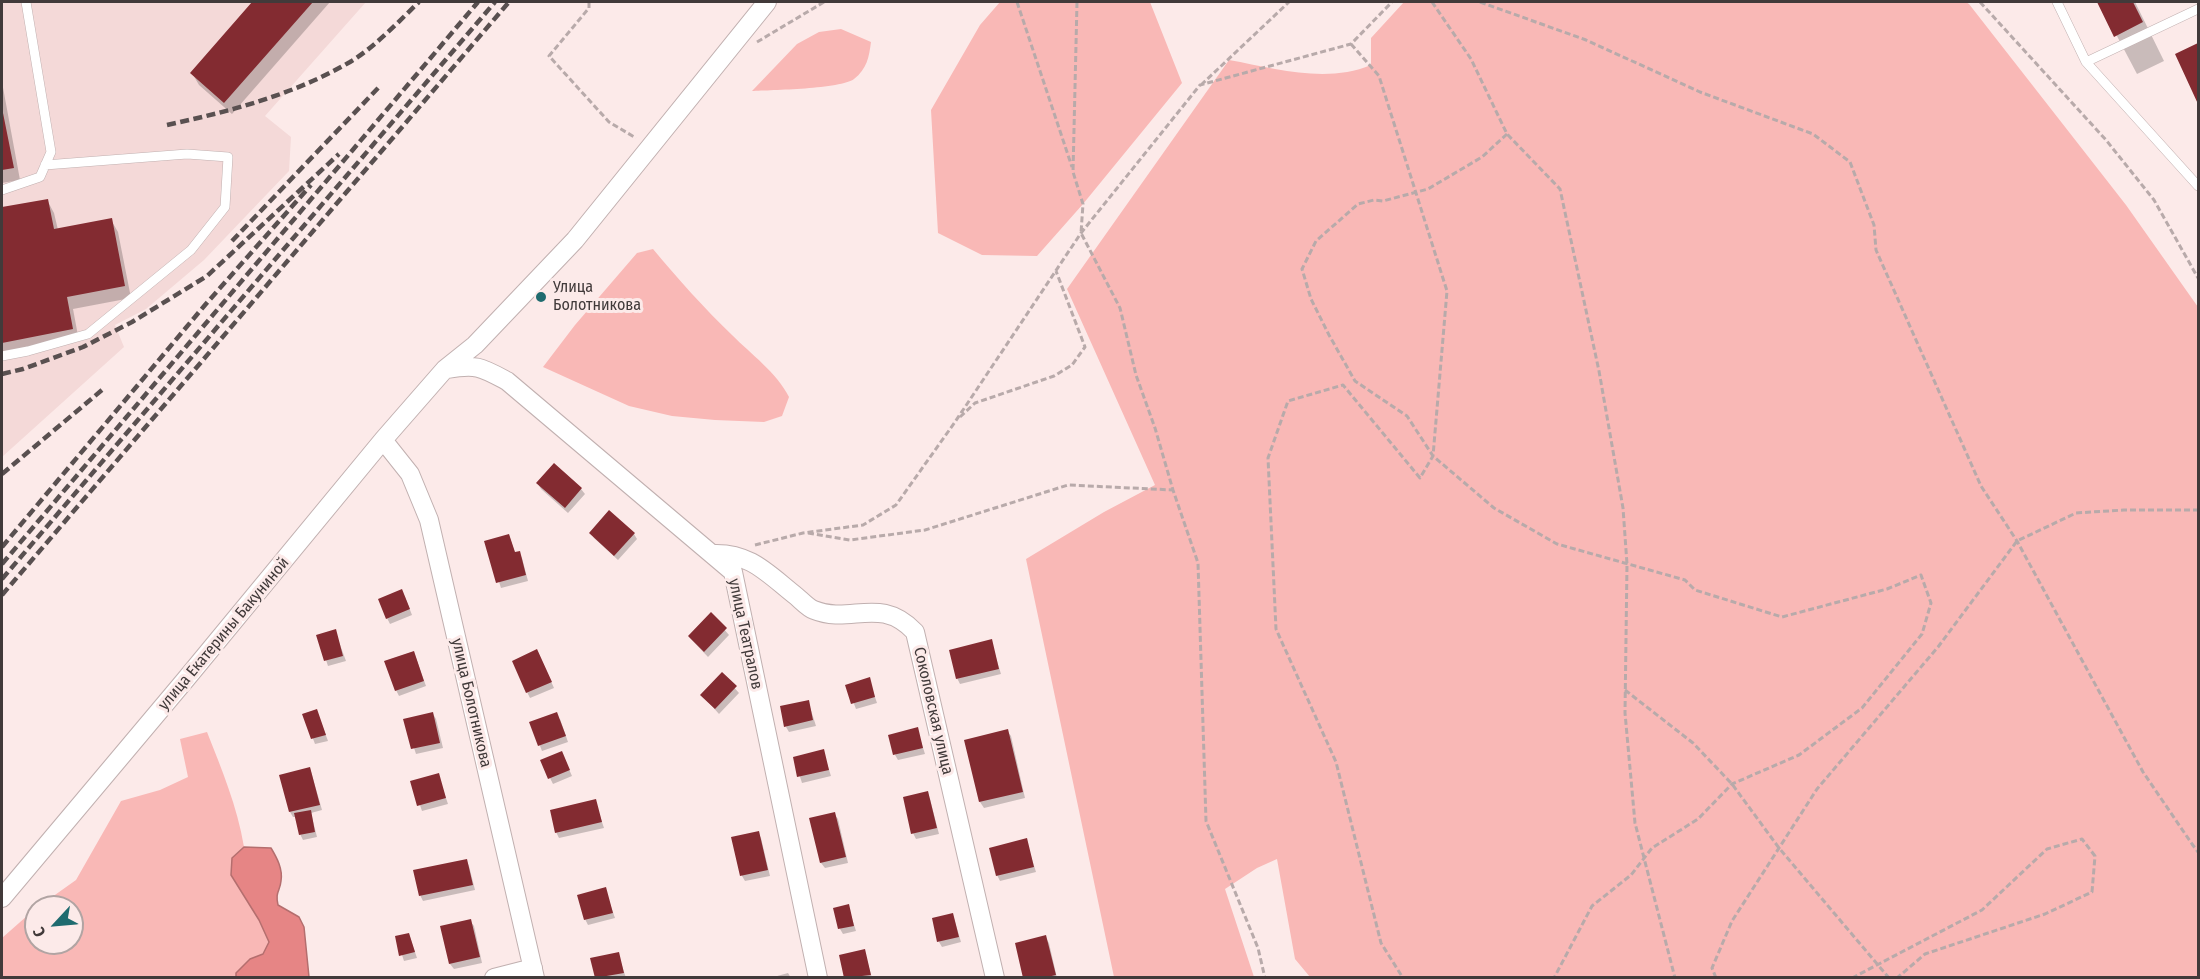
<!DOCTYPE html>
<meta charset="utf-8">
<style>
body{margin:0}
#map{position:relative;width:2200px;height:979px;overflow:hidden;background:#fceae9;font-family:"Fira Sans Condensed",sans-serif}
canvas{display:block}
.frame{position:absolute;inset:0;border:3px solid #413a3a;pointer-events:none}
.north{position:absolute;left:24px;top:895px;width:60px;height:60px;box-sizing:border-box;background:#fceae9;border:2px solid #b1a4a3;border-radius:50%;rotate:244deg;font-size:16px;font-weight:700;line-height:24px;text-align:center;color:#413a3a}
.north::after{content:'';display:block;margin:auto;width:21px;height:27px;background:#1f6b6f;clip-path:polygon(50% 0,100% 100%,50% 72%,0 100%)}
</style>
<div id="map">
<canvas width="2200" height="979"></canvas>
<div class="frame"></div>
<div class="north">С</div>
</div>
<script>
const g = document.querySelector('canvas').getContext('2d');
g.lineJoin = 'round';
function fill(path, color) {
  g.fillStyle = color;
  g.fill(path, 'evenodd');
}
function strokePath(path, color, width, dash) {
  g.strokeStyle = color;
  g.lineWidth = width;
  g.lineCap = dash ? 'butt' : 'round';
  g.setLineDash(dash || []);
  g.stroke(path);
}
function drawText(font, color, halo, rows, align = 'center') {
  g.font = font + ' "Fira Sans Condensed",sans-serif';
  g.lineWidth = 6;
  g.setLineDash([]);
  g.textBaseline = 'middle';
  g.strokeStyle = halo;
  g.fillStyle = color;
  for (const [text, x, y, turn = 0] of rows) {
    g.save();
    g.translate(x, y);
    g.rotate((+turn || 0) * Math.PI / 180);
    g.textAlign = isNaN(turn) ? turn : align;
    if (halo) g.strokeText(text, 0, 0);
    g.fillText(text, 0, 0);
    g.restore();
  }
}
fill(new Path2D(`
 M2,2h364l-101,114 26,21 -2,34 -85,89 -58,49 -31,16 9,22 -122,110z`), '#f4d9d8');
fill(new Path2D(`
 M1000,2h150l32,81 -99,121 -46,52 -55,-1 -44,-22 -7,-123 49,-85z
 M1404,2h562l3,2 157,201 72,102v670h-888l-15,-18 -18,-100 -20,9 -32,21 29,88h-140l-88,-418 78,-47 51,-27 -88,-196 162,-229c45,8 97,24 142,5v-27z
 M841,29l30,13c-2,15 -4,27 -17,37 -13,10 -83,11 -102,12l45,-47 22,-12z
 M653,249c25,30 51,59 79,86 19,19 45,38 57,62l-7,19 -18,6 -49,-2 -43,-4 -43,-10 -86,-39 32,-42 62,-72z
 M207,732c15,38 30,74 37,115l-12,11 -1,17 28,45 10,22 -6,12 -13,6 -14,13v4h-232l-2,-2v-37l34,-30v35h36v-36h-34l38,-27 45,-79 39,-11 28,-13 -8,-38z`), '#f9b8b6');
const water = new Path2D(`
 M244,847l27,1c6,10 12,21 10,33 -1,11 -6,10 -3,24l21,12 5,10 5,50h-73v-4l14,-14 13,-5 6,-12 -10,-22 -28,-45 1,-17z`);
fill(water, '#e68585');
strokePath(water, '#b46e6e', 1.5);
fill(new Path2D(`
 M254,2h76l-98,112 -33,-29 -7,-12z
 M2099,2h36l29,59 -27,13z
 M2198,45v55l-21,-46z
 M2,82l18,98 -18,3z
 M47,200l7,13 4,17 53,-10 7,12 13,66 -58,11 6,32 -77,15v-147z
 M538,484l43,5 4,5 -17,19 -27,-24z
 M591,533l43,1 3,5 -19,21 -24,-22z
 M509,535l6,19 4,-1 3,5 6,23 -27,7 -15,-46z
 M405,597l7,18 -22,9 -3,-6z
 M711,614l18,21 -21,22 -19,-20z
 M335,631l11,30 -18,5 -10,-30z
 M991,641l10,33 -41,10 -3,-6z
 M540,657l14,31 -24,10 -3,-6z
 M416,658l10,28 -27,10 -3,-6z
 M722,674l17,19 -20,21 -17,-19z
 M869,679l8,24 -21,6 -9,-23z
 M808,701l8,25 -27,6 -3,-5z
 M317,711l11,30 -13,3 -11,-29z
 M433,714l3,5 7,29 -27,6 -11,-34z
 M560,719l8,23 -26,9 -11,-28z
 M917,729l8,25 -27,6 -3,-5z
 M1007,731l4,5 14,62 -41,10 -4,-6 -15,-61z
 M823,751l8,25 -29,7 -8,-25z
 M564,758l8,18 -19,8 -3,-6z
 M310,768l12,42 -11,3 6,24 -14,3 -3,-6 -3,-17h-4l-3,-5 -9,-36z
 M438,774l10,30 -26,7 -10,-29z
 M927,793l3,6 9,35 -23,5 -3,-6z
 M595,801l9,27 -45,10 -3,-6z
 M834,814l4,5 10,44 -23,5 -4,-5 -10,-44z
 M758,833l3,5 9,38 -25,5 -3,-5 -9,-38z
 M1026,840l10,32 -36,9 -3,-6z
 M466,860l3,6 6,24 -52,11 -3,-6z
 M605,889l10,29 -27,7 -3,-6z
 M848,906l8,25 -13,3 -3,-5z
 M953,915l8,27 -19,5 -3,-5z
 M470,921l4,5 8,37 -28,6 -4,-5 -8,-36z
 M409,934l8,24 -13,3 -8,-24z
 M1045,937l4,6 8,35h-32z
 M864,950l8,28h-26z
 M618,953l8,25h-29z
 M788,973l3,5h-21z`), '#0003');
fill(new Path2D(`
 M252,2h61l-89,101 -34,-30z
 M2097,2h36l10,20 -29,15z
 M2198,43v61l-23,-50z
 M2,108l12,60 -12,2z
 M48,199l6,30 58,-11 13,68 -58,11 6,32 -71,14v-136z
 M554,463l28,25 -17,20 -29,-25z
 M609,510l26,23 -21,23 -25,-23z
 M509,534l6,18 5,-1 6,24 -30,8 -12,-42z
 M402,589l8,20 -24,10 -8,-20z
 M711,612l16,16 -23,24 -16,-16z
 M336,629l7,27 -19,5 -8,-26z
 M992,639l7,30 -43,10 -7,-29z
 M537,649l15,33 -26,11 -14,-32z
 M414,651l10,30 -29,10 -11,-30z
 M722,672l15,14 -22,23 -15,-14z
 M870,677l5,20 -24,7 -6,-19z
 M809,700l4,20 -29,7 -4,-21z
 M317,709l9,26 -15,4 -9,-25z
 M433,712l7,31 -29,6 -8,-30z
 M557,712l9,24 -28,10 -9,-24z
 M918,727l5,21 -30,7 -5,-20z
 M1008,729l15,63 -44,10 -15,-62z
 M824,749l5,21 -32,7 -4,-20z
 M562,751l8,19 -22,9 -8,-19z
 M310,767l10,38 -31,7 -10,-37z
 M439,773l7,25 -29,8 -7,-25z
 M928,791l9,37 -26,6 -8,-37z
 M596,799l6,23 -47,11 -5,-23z
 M311,810l4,22 -16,3 -5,-22z
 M835,812l11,45 -26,6 -11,-45z
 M759,831l9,39 -28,6 -9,-39z
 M1027,838l7,29 -38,9 -7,-28z
 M467,859l6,26 -54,11 -6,-26z
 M606,887l7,26 -29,7 -7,-25z
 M849,904l5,22 -16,3 -5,-21z
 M953,913l6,24 -22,5 -5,-24z
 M471,919l9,38 -31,7 -9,-38z
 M409,933l6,19 -16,4 -4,-20z
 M1046,935l10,40 -13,3h-20l-8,-35z
 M865,949l6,26 -27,3 -5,-23z
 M619,952l5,21 -29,5 -5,-20z`), '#832b31');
const service = new Path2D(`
 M2057,2l29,60 112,-53
 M2086,62l112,124
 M2,190l38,-13 11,-25 -25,-150
 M2,356l26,-5 60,-17 103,-84 34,-43 3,-50 -41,-3 -142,11`);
const minor = new Path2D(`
 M447,369c30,-5 34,-2 60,12l226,191 85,406
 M383,440l27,34 19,46 106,458
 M712,554c38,-2 56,20 84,42 5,4 12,12 18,14 37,15 66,-15 101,22l80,346
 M2,898l184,-219 197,-239 62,-71 30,-24 100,-105 192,-238
 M494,978l39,-10`);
strokePath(service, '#c1b0b0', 10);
strokePath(minor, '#c1b0b0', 20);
strokePath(new Path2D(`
 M589,2v6l-40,48 60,66 27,16
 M1017,2l55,165
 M1077,2l-4,170 10,32 -2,29 39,75 16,67 19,53 18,62 25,73 8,258 52,127 7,30
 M1432,2l39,57 36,75 53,55 39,182 24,137 4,56 -2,149 10,110 40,155
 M1480,2l106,38 114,52 113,42 37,28 24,63 2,25 105,236 36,55 126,231 49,72 6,8
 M1980,2l126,138 48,60 44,78
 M757,42l67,-40
 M1351,44l28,32 68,215 -14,165 -13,22 -77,-93 -55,16 -20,57 8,171 60,133 45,181 22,35
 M1201,85l88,-83
 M1507,134l-25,23 -54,32 -45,12 -9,-1 -16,4 -42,37 -14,28 9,30 18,36 26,46 52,35 26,40 61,52 63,36 128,36 10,10 87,27 105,-28 34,-14 10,28 -9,31 -60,74 -63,47 -67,29 -34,35 -46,29 -21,27 -39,31 -38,72
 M960,417l15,-14 79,-27 18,-11 13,-18 -29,-76
 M808,533l42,7 75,-10 143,-45 105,5
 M755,545l48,-12 60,-8 33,-20 59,-83 126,-189 119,-148 151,-41 41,-42
 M1625,690l68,53 39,41 47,64 110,130
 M1716,978l-4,-10 20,-47 85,-132 121,-142 79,-106 59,-28 48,-3h74
 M1852,978l130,-68 65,-61 35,-10 13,17 -3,36 -47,22 -120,40 -28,24`), '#b8aaaa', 3, [6, 3]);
strokePath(service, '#fff', 9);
strokePath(minor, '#fff', 18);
strokePath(new Path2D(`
 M167,125c64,-14 126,-30 183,-63 25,-15 48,-40 69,-60
 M232,241l149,-156
 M2,374l21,-5 60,-22 49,-25 75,-46 132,-122
 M2,474l100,-84
 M2,547l203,-242 106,-120
 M2,564l476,-562
 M2,579l493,-577
 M2,595l507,-593`), '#595050', 4.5, [9, 4.5]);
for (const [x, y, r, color] of [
 [541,297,6,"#1f6b6f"]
]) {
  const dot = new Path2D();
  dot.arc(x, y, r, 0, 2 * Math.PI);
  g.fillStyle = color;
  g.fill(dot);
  strokePath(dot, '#fceae9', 2);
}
drawText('16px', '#413a3a', '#fceae9', [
 ["Улица",553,288],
 ["Болотникова",553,306]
], 'left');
drawText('16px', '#413a3a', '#fceae9', [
 ["улица Екатерины Бакуниной",224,634,-50],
 ["улица Театралов",745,634,78],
 ["улица Болотникова",471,703,77],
 ["Соколовская улица",933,711,77]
]);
</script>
